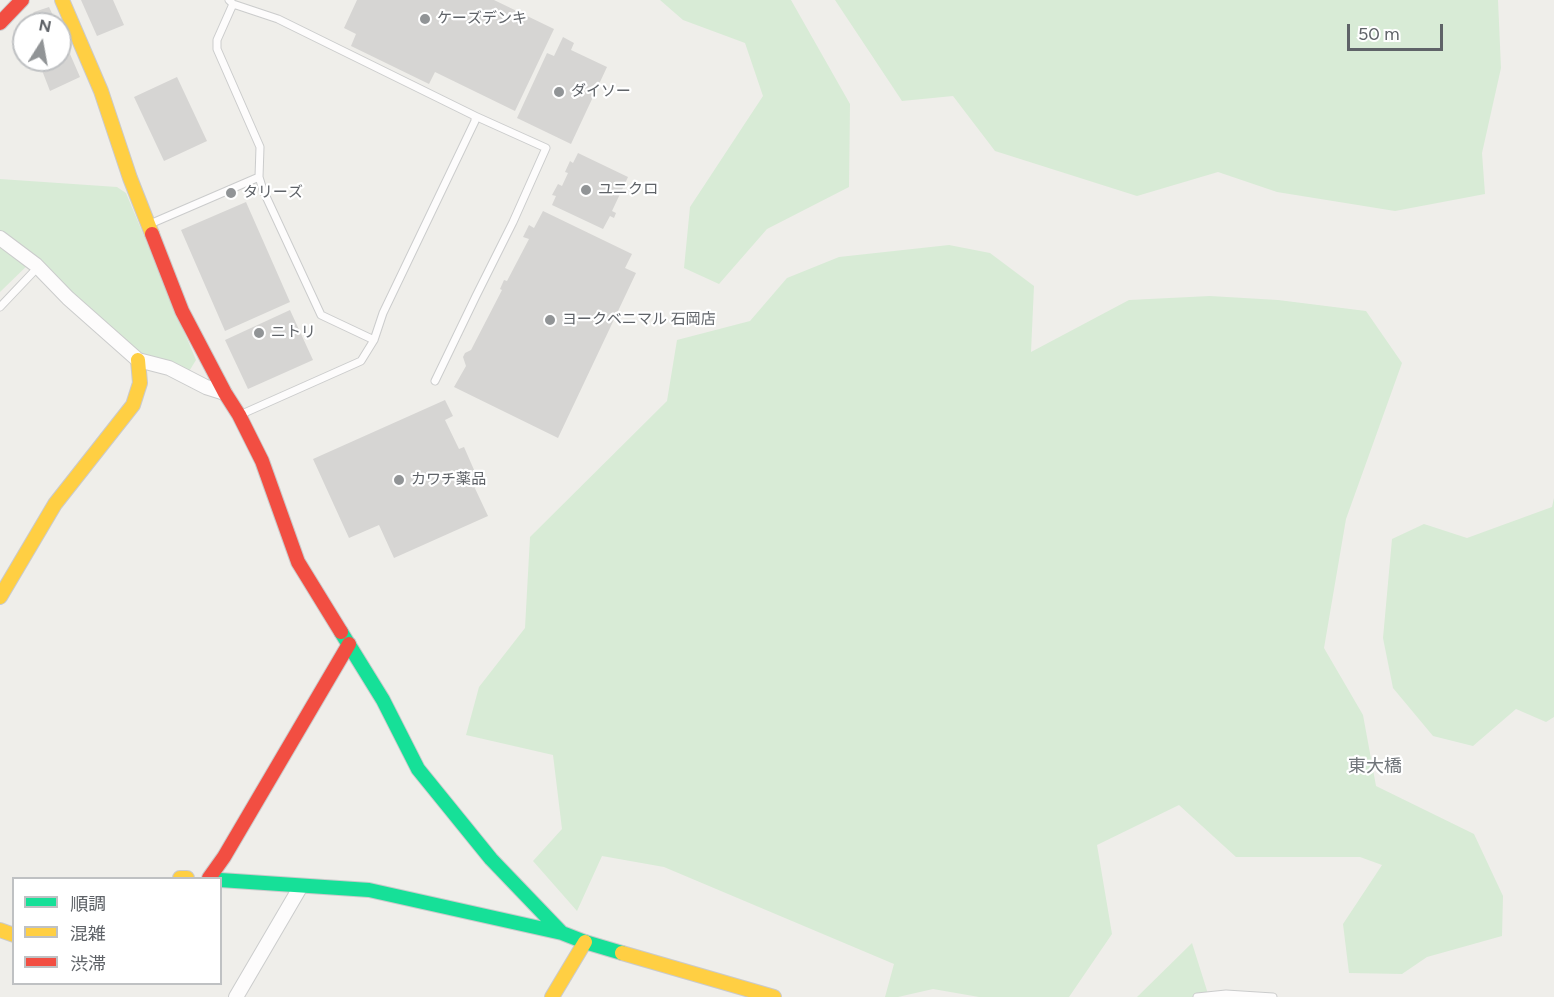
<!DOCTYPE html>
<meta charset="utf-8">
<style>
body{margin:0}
#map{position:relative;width:1554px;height:997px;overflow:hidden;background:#efeeea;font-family:Figtree,"Noto Sans JP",sans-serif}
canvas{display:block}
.legend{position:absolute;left:12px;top:877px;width:210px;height:108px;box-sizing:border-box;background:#fff;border:2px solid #bfc1c3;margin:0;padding:8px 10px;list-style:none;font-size:18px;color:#5f6368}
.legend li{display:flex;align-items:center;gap:12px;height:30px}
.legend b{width:30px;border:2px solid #bfc1c3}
.north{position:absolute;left:12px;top:12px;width:60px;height:60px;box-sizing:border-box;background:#fff;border:2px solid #bfc1c3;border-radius:50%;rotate:11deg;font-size:16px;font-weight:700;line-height:24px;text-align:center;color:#5f6368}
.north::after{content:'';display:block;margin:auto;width:21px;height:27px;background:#919496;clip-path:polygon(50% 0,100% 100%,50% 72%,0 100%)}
.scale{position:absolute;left:1347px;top:24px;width:96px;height:27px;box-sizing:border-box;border:3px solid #5f6368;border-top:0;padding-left:8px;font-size:18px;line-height:21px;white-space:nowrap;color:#5f6368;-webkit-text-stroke:4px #fff;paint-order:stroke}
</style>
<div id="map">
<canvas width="1554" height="997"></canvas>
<ul class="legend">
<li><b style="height:8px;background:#16e098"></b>順調</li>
<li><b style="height:8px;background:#ffcf43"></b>混雑</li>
<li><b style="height:8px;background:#f24e42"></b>渋滞</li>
</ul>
<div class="north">N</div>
<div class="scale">50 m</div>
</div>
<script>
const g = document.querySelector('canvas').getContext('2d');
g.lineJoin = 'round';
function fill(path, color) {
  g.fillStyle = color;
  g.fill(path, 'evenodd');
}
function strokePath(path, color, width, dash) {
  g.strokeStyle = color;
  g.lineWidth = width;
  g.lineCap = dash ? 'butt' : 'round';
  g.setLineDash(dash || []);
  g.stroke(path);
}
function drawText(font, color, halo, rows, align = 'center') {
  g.font = font + ' Figtree,"Noto Sans JP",sans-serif';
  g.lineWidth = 4.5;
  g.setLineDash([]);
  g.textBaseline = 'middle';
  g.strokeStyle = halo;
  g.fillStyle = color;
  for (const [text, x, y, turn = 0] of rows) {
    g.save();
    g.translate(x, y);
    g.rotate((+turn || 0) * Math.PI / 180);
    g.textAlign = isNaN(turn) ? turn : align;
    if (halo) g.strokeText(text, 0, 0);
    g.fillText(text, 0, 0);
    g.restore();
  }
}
fill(new Path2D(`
 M660,0h131l59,104 -1,83 -82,42 -48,55 -35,-16 6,-61 73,-111 -18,-53 -62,-23z
 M835,0h663l3,68 -19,85 3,41 -90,17 -118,-19 -59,-20 -81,24 -142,-45 -42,-55 -51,5z
 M0,179l117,8 9,6 70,167 -8,13 -63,-26 -92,-87 -33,32z
 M949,245l41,8 44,33 -3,66 98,-52 81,-4 68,4 88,11 36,52 -56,156 -22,129 39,67 13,71 98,48 29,62 -1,40 -75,21 -25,17 -53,-1 -6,-49 39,-59 -22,-8h-124l-57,-52 -82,40 15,89 -43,63h-90l-46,-8 -35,8h-13l9,-33 -230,-97 -62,-11 -25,55 -44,-50 29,-32 -9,-74 -87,-20 13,-48 46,-59 5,-91 137,-136 10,-61 73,-19 37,-43 52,-21z
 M1554,498v219l-8,5 -30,-13 -43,37 -40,-10 -40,-48 -10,-50 9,-99 32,-15 43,14 85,-31z
 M1192,943l17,54h-72z`), '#d8ebd6');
fill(new Path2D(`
 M81,0h32l11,25 -27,11z
 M357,0h137l60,29 -39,82 -80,-39 -6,12 -78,-38 5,-12 -12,-6z
 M49,7l8,17h-34l11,-12z
 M60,31l20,46 -30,14 -12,-31h22z
 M563,37l11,6 -3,7 36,17 -36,77 -54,-26 30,-65 7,3z
 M177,77l30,64 -43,20 -30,-64z
 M578,153l50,24 -16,34 4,2 -2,5 -4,-2 -7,13 -51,-24 4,-9 -4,-1 6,-11 4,2 6,-13 -3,-1 5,-11 3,2z
 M246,202l44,100 -65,29 -44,-101z
 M543,211l89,43 -7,14 11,5 -78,165 -104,-51 12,-21 -3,-9 2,-4 6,-3 31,-60 -2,-1 4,-9 3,1 22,-42 -6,-2 6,-12 5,3z
 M290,310l23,50 -65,29 -23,-49z
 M445,400l8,16 -8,4 14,29 5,-2 14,32 -6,3 16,34 -94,42 -15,-33 -30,13 -36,-79z`), '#d6d5d3');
const lane = new Path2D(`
 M229,0l4,4 45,15 197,97v5l-92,192 -9,27 -13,21 -119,53
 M233,4l-16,36v9l43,98 -1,30 4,13 58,125 53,25
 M150,224l109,-47
 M0,307l38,-40
 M435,381l41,-85 37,-74 33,-74 -71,-32
 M1197,997l29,-3 47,3`);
const street = new Path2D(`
 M0,238l36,27 32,33 70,62 31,8 37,19 19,6
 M236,997l65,-111`);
const fast = new Path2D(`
 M341,632l42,68 35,69 73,90 71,74
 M220,880l149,10 193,43 23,9 37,11`);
const slow = new Path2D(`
 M62,0l39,91 29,87 22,56
 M0,597l55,-93 78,-99 7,-22 -2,-23
 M180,878h7
 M0,930l14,5
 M622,953l152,44
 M552,997l33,-55`);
const jam = new Path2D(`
 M0,23l22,-23
 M152,234l30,77 43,82 14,22 23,46 36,101 43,70
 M209,878l15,-21 125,-213`);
strokePath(lane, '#cbcccc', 9);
strokePath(street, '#cbcccc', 16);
strokePath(fast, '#cacacb', 16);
strokePath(slow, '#cacacb', 16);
strokePath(jam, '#cacacb', 16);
strokePath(lane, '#fdfcfc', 7);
strokePath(street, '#fdfcfc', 14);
strokePath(fast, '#16e098', 14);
strokePath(slow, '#ffcf43', 14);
strokePath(jam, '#f24e42', 14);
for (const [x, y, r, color] of [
 [425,19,6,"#919496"],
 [559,92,6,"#919496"],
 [586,190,6,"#919496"],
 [231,193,6,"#919496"],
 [550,320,6,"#919496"],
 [259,333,6,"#919496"],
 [399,480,6,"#919496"]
]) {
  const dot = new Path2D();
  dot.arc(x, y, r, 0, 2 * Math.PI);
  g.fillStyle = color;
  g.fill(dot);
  strokePath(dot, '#fff', 2);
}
drawText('15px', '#5f6368', '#fff', [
 ["ケーズデンキ",437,19],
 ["ダイソー",571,92],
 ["ユニクロ",598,190],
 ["タリーズ",243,193],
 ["ヨークベニマル 石岡店",562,320],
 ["ニトリ",271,333],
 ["カワチ薬品",411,480]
], 'left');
drawText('18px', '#70757a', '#fff', [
 ["東大橋",1375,767]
]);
</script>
